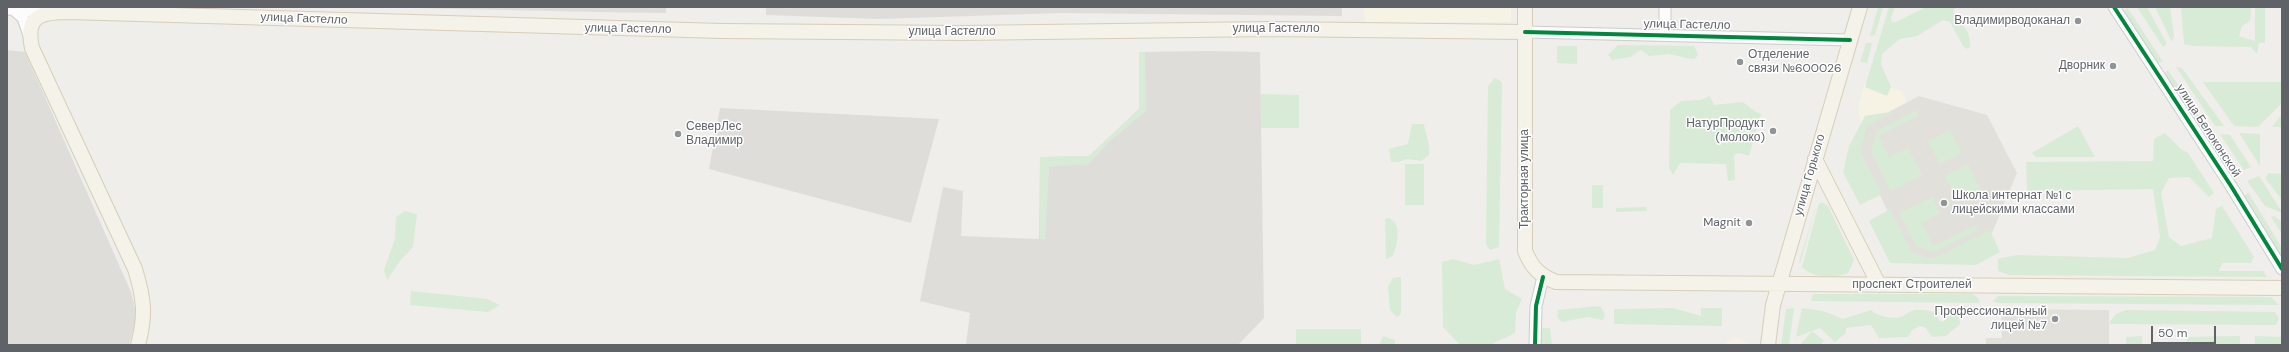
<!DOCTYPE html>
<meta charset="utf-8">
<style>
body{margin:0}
#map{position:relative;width:2289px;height:352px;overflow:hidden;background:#efeeea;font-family:"DM Sans",sans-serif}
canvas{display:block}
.frame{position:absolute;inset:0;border:8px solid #5f6368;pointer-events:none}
.scale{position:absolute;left:2151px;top:326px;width:65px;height:18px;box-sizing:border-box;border:2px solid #5f6368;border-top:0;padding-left:5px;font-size:12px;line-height:14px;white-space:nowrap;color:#5f6368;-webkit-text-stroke:3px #fff;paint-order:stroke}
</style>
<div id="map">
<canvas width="2289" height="352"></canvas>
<div class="frame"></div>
<div class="scale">50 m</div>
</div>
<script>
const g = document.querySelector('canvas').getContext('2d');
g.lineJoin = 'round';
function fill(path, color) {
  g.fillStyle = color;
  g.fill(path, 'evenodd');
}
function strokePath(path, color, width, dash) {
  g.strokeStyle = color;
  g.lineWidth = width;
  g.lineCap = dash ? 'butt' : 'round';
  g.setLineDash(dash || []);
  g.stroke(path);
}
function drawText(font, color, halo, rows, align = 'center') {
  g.font = font + ' "DM Sans",sans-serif';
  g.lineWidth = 3;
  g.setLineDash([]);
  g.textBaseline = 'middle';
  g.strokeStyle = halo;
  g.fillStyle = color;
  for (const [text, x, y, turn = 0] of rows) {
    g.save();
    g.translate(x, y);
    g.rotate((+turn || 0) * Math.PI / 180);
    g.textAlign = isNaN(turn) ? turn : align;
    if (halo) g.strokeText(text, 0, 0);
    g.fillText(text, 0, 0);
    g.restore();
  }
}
fill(new Path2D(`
 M1364,7h147v15h-146z
 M1869,81l32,10 6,12 -45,23 -4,-17 6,-25z
 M1735,337l13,6 -1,2h-24z`), '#f7f3e4');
fill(new Path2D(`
 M368,7h298v6l-70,-1z
 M766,7h576v9l-282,-3 -181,6 -113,-4z
 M7,50l18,2 106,240 6,24 -8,29h-122z
 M1209,51l51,1 4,266 -26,27h-272l4,-32 -50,-12 23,-114 20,4 -2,45 78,3 1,-82 49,-1 50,-47v-57z
 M720,108l219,11 -28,104 -202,-54z`), '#dfddda');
fill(new Path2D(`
 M1919,96l68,19 30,58 -25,60 -58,30 -24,-8 -53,-105 5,-24z
 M2001,309l108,1v35h-123v-7h16z`), '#e2e0da');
fill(new Path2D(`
 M1878,7h5l-8,28 -5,1z
 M1889,7h6l-4,11 1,4h4l30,-15h32l-5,3 1,4c9,10 17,19 16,33l-3,2 -4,-3 -13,-24 -7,-2 -26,16 -17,3 -18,15 -1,10 10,23 -4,9 -22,-9z
 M2127,7l36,55 -7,1 -33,-49z
 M2137,7h10l20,37 -4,3z
 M2155,7h15l4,29 -2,6z
 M2181,7h70l-1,14 -8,5 -3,10 16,5v-34h10v36h-6l-2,11 -6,-7 -58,-1 -9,-2z
 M1866,43h6l-5,20 -7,-1z
 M1618,45l76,1 4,8 -2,4 -5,1 -22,-5 -20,2 -8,-6 -11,7 -18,3 -4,-5z
 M1557,46h20v18l-20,-1z
 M1139,52h6l1,59 -37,31 -20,22 -40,3 -4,72h-5v-82l49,-1 50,-47z
 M2176,67l6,1 42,58h-9z
 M2168,70l39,57h-9l-35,-53z
 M1495,78l7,4 -3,165 -9,3 -4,-6 2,-158z
 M2203,82h79v21l-24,24 -24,-1z
 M1261,94l38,1v33h-38z
 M1710,96l4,9 29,-3 13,10 5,2 -12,42 -10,-3 -5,2 1,25 -7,1 -2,-17 -46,-1 -7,12 -4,-7 1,-58 11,-9 19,-1z
 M1916,110l3,5 -40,21 10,21 19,-9 14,27 -32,16 -19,-39 6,-21z
 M1896,111l-29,15 -7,25 22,43 -22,11 -17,-33 6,-26 16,-30z
 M2282,114v13h-10z
 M1412,124h12c1,10 7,21 5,31l-8,6 -14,-2 -9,3h-7l-2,-13 19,-5z
 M2078,126l17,31h-59l-4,-4z
 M1950,130l12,23 -22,11 -12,-23z
 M2165,133l16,16 7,4 26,40 -5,4 -20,-20 -20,1 -8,15 8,44 12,9 31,-8 4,-29 6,-3 32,51 -3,6h-29l-3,8h44l4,6 -258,-2 -11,-4v-12l19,-4 111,3 27,-8 5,-13 -7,-48 -126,2 -1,-29 127,-1 1,-22z
 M2239,133l21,1v32z
 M2220,134l10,1 21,32 -7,3z
 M2213,137l22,34 -6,3 -23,-35z
 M1405,164h19v41h-19z
 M1968,164l13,27 -23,11 -13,-26z
 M2269,173l13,1v26l-17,-22z
 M2259,176l23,36v1l-17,-7 -18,-25z
 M1592,185h11v23h-11z
 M2248,192l34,56v13l-39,-63z
 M1933,197l7,16 -18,10 11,23 43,-21 2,5 -44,22 -18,-6 -17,-33z
 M1817,203l-17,61 -1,-2z
 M1819,203h4l5,3 26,54 -6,13c-13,6 -36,5 -46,-6z
 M1646,207l1,4 -31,1v-4z
 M1890,209l22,44 21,6 57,-29 10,22 -24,13 -86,-2 -21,-42z
 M405,211l12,3 -4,33 -13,14 -13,19 -3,-10 11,-31 1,-22z
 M2274,216l8,6v12l-11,-17z
 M1389,218c14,7 8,27 4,38l-7,3 -1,-40z
 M1453,259l21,6 25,-6 6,30 17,10 -6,13 -1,21 -25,12h-28l-3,-1 -16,-17 -1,-65z
 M1401,277v37l-4,3 -7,-7 -2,-24 5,-8z
 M411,291l76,8 13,6 -12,7 -78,-7z
 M1813,294h159l6,4 2,5 -169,-2z
 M1998,296l273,1 8,8 -281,-2 -5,-2z
 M1598,306l3,1 4,8 -2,5 -16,-3 -25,5 -5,-5 1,-7z
 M1673,308l28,8v-8h21v18l-108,-2v-15z
 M1794,308l-5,37h-8l5,-36z
 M1802,308l21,3 20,8 28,-9c8,7 21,10 32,6 4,-2 7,-5 11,-6 8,-1 15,1 22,2l3,8 4,2 5,-9 11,-3 1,14 -14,12 -14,1 -6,-9 -6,-2 -8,4 -4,7 -29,1 -8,-13 -25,3v5l-11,9 -15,-14 -24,9z
 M2126,310l149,2 4,6 -3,7 -168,-1 8,-10z
 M1543,328h7l2,17h-13v-14z
 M1296,329h65v16h-65z
 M1812,331l12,10 -4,4h-20z
 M1383,336l12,4v5h-16z
 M2142,336v9h-16v-8z
 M2240,336v9h-53v-8z
 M2255,336l27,1v8h-27z`), '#d8ebd6');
const minor = new Path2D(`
 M2114,7l117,179 51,83
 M7,9l43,3
 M14,10l9,8 7,20
 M1525,32l325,8
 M1665,35v-28
 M1535,345l1,-39 7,-29`);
const major = new Path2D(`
 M1525,7v244c7,17 14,24 31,31l726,6
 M1815,159l64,126
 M138,345c8,-30 6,-47 -3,-76l-103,-221c-7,-32 8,-36 37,-36l653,19 240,2 309,-4 254,3
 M1768,345l5,-40 87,-298`);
strokePath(minor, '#cbcccc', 13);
strokePath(major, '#d7ceb8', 16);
strokePath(minor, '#fdfcfc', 11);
strokePath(major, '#f4f2e9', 14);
strokePath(new Path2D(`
 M2114,7l117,179 51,83
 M1525,32l325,8
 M1535,345l1,-39 7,-29`), '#00873e', 4);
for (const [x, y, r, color] of [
 [2078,21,4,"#919496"],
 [1740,62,4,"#919496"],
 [2113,66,4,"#919496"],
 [1773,131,4,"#919496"],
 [678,134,4,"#919496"],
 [1944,203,4,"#919496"],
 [1749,223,4,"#919496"],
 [2055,319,4,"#919496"]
]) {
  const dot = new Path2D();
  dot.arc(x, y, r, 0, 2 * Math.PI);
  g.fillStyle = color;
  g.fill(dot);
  strokePath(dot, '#fff', 1.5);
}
drawText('12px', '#5f6368', '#fff', [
 ["улица Гастелло",304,19,2],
 ["улица Гастелло",1687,25,1],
 ["улица Гастелло",628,29,1],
 ["улица Гастелло",1276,29],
 ["улица Гастелло",952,32],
 ["улица Белоконской",2208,131,57],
 ["улица Горького",1810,175,-74],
 ["Тракторная улица",1525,179,-90],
 ["проспект Строителей",1912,285]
]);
drawText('12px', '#5f6368', '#fff', [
 ["Владимирводоканал",2070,21],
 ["Отделение",1748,55,"left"],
 ["связи №600026",1748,69,"left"],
 ["Дворник",2105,66],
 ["НатурПродукт",1765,124],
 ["(молоко)",1765,138],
 ["СеверЛес",686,127,"left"],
 ["Владимир",686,141,"left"],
 ["Школа интернат №1 с",1952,196,"left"],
 ["лицейскими классами",1952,210,"left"],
 ["Magnit",1741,223],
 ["Профессиональный",2047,312],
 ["лицей №7",2047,326]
], 'right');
</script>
